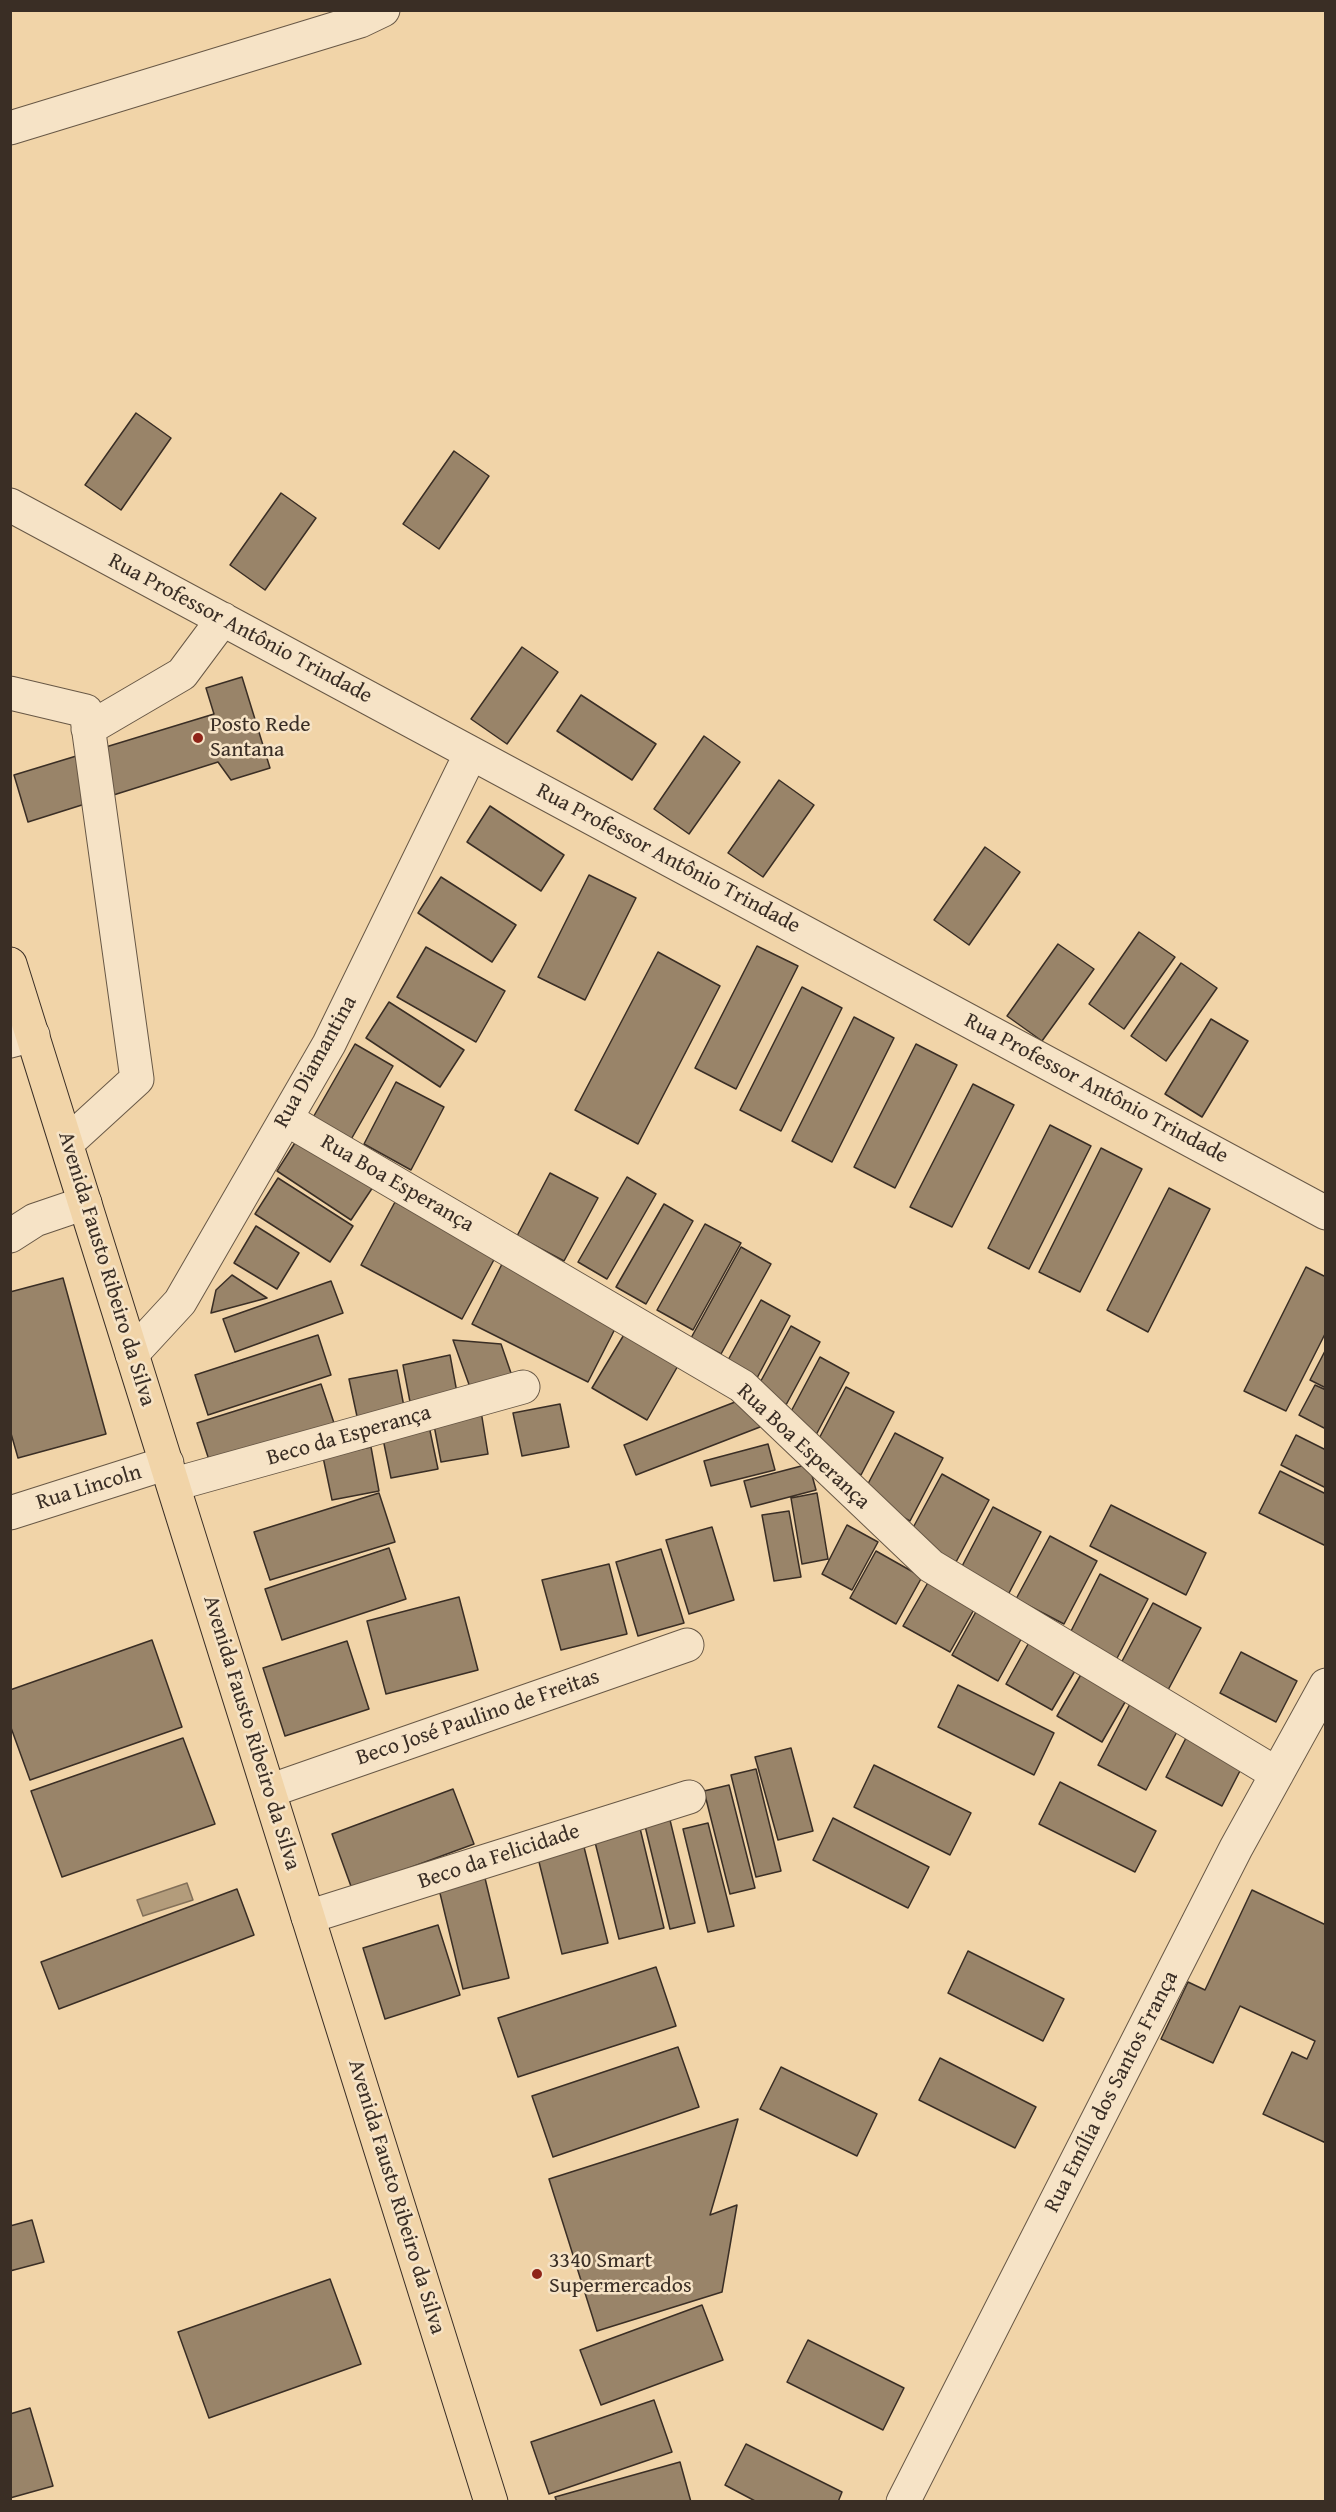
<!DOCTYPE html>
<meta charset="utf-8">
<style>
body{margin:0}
#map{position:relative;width:1336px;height:2512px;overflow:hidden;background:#f1d4a8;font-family:"Gentium Book Plus",serif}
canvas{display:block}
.frame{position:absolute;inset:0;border:12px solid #3a2e25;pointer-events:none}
</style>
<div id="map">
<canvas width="1336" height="2512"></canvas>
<div class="frame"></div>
</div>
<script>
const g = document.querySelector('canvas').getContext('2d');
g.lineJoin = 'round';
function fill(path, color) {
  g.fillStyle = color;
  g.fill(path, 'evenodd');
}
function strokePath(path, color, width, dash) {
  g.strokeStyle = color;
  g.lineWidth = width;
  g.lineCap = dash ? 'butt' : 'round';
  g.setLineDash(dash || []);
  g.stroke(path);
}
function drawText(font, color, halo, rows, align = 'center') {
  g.font = font + ' "Gentium Book Plus",serif';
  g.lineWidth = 5;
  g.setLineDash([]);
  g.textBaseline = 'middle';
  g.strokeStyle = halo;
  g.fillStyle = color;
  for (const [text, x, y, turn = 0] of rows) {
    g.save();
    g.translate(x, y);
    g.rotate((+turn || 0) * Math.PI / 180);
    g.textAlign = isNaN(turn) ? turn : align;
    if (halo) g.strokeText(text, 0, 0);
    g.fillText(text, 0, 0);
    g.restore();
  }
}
const water = new Path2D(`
 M187,1883l6,17 -50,16 -6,-16z`);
fill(water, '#b39c7b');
strokePath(water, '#837059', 1.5);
const building = new Path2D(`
 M136,413l35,25 -50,72 -36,-25z
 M454,451l35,25 -50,73 -36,-25z
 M281,493l35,25 -51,72 -35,-25z
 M522,647l36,25 -51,72 -36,-25z
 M242,677l28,91 -39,12 -13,-18 -190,60 -14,-47 200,-61 -8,-26z
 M581,695l75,49 -24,36 -75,-49z
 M704,736l36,26 -51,72 -35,-25z
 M779,780l35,25 -51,72 -35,-24z
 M490,806l74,49 -23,36 -74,-49z
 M985,847l35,25 -51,73 -35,-25z
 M589,875l47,23 -51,102 -47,-23z
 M441,877l75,48 -24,37 -74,-49z
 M1139,932l36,25 -51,72 -35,-25z
 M1058,944l36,25 -52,72 -35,-25z
 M757,946l41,20 -62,123 -41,-21z
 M426,947l79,44 -29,51 -79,-45z
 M658,952l62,34 -82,158 -63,-34z
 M1181,963l36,25 -51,73 -35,-25z
 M802,987l40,21 -61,123 -41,-21z
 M389,1002l75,48 -24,37 -74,-49z
 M854,1017l40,21 -62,124 -40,-21z
 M1211,1019l37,22 -46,76 -37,-23z
 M355,1044l38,22 -44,77 -38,-22z
 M916,1044l41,21 -62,123 -41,-21z
 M396,1082l48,25 -33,63 -47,-26z
 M973,1084l41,21 -62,122 -42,-20z
 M1050,1125l41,21 -62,123 -41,-21z
 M300,1135l75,49 -24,36 -74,-49z
 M1101,1148l41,21 -62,123 -41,-20z
 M550,1173l48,25 -34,63 -47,-25z
 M627,1177l29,17 -49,85 -29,-17z
 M278,1178l75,48 -23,36 -75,-48z
 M1169,1188l41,21 -62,123 -41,-22z
 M395,1202l101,54 -34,63 -101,-54z
 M664,1204l29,17 -47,83 -30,-17z
 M705,1224l36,19 -48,87 -36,-20z
 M256,1226l43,27 -22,36 -43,-26z
 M741,1247l30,17 -50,90 -30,-16z
 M503,1262l116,59 -31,61 -116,-58z
 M1306,1267l20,10v55l-40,79 -42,-20z
 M232,1275l35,23 -56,15 5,-23z
 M63,1278l43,156 -88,24 -8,-28v-138z
 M331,1281l12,32 -108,39 -12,-33z
 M761,1300l29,16 -33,62 -30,-16z
 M791,1326l29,16 -34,63 -29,-17z
 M625,1333l54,31 -32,56 -55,-32z
 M318,1335l13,40 -123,40 -13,-40z
 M453,1340l48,4 11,32 -41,14z
 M1326,1349v39l-16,-8z
 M450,1355l8,43 -47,9 -8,-42z
 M820,1357l29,16 -33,62 -29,-16z
 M397,1370l8,42 -47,9 -9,-42z
 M321,1384l13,39 -124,40 -13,-40z
 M1315,1385l11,5v39l-27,-14z
 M846,1387l48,25 -33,63 -48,-25z
 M748,1397l12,30 -124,48 -12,-30z
 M560,1404l9,43 -47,9 -9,-43z
 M481,1411l7,43 -47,8 -8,-42z
 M429,1426l9,43 -47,9 -9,-44z
 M895,1433l48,25 -33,63 -48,-26z
 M1296,1435l30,15v38l-45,-23z
 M768,1444l7,26 -64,16 -7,-25z
 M371,1447l8,44 -47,9 -9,-43z
 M809,1464l7,26 -65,17 -7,-26z
 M1280,1471l46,23v52l-67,-33z
 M942,1474l47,26 -33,62 -48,-25z
 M379,1493l16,49 -125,38 -16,-48z
 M817,1493l11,66 -26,5 -11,-66z
 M1111,1505l95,48 -20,42 -96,-49z
 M993,1507l48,25 -33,63 -48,-25z
 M789,1511l12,66 -27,4 -12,-66z
 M847,1525l31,17 -26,48 -30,-16z
 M712,1527l22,73 -45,14 -23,-74z
 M1050,1536l47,25 -33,63 -48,-25z
 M389,1548l17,51 -124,41 -17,-51z
 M661,1549l23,74 -46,13 -22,-74z
 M876,1551l46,26 -26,47 -46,-26z
 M609,1564l18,70 -66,16 -19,-70z
 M1100,1574l48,25 -33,63 -47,-25z
 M930,1579l46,27 -26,46 -47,-26z
 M459,1597l19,73 -92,24 -19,-73z
 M1153,1603l48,25 -33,62 -48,-25z
 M978,1608l46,26 -26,47 -46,-26z
 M1032,1637l47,27 -27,46 -46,-26z
 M152,1640l30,87 -152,53 -20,-55v-35z
 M347,1641l22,68 -84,27 -22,-68z
 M1241,1652l56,29 -21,41 -56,-29z
 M1083,1671l45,26 -26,45 -45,-26z
 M958,1685l96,48 -20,42 -96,-48z
 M1131,1702l48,26 -33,62 -48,-25z
 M1187,1736l56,29 -21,41 -56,-29z
 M183,1738l32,86 -153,53 -31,-86z
 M791,1748l22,83 -35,9 -23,-83z
 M874,1765l97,48 -21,42 -96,-48z
 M756,1769l25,102 -25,6 -25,-102z
 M1060,1782l96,49 -21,41 -96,-48z
 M729,1785l26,103 -25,6 -26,-103z
 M453,1789l21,55 -122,45 -20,-55z
 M833,1818l96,49 -21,41 -95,-48z
 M670,1820l25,103 -25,6 -25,-103z
 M708,1823l26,103 -26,6 -25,-103z
 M639,1824l25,104 -45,11 -26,-105z
 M582,1839l26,104 -46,11 -26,-104z
 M484,1874l25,104 -46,11 -25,-104z
 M237,1889l17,46 -195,74 -18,-47z
 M1252,1890l74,35v218l-63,-29 29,-62 15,7 8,-18 -75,-35 -27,57 -52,-24 27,-57 17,8z
 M438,1925l22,70 -75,24 -22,-71z
 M968,1951l96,48 -21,42 -95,-48z
 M656,1967l20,59 -158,51 -20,-59z
 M678,2047l21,60 -146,50 -21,-61z
 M940,2058l96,49 -21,41 -96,-48z
 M781,2067l96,47 -20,42 -97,-47z
 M738,2119l-28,96 27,-10 -15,87 -125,39 -48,-152z
 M32,2220l12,42 -34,9v-45z
 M330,2279l31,85 -152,54 -31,-86z
 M702,2305l21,55 -122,45 -21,-55z
 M808,2340l96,48 -21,42 -96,-48z
 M654,2400l18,52 -123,42 -18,-52z
 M30,2408l23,78 -43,12v-84z
 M746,2444l96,48 -4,10h-81l-32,-17z
 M680,2462l11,40h-134l-2,-5z`);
fill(building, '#998469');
strokePath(building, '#3a2e25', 1.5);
const minor = new Path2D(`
 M10,128l350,-107 23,-11
 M10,505l1316,708
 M10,693l76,18 51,368 -70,64
 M88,729l94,-55 41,-55
 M10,1041l23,-6
 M286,1119l456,267 189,180 346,208
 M10,1236l25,-16 50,-17
 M132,1354l48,-52 149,-258 142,-291
 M175,1484l348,-97
 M10,1513l157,-50
 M269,1791l418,-146
 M308,1917l381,-120
 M903,2502l333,-654 90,-163`);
const major = new Path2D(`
 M10,964l481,1538`);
strokePath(minor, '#685846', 35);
strokePath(major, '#3a2e25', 35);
strokePath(minor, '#f6e3c6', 33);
strokePath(major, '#f1d4a8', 33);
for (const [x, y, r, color] of [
 [198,738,6,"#8f2418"],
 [537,2274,6,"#8f2418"]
]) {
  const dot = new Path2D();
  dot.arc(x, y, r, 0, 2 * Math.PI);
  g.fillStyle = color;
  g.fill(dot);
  strokePath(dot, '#f6e3c6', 2);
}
drawText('22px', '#3a2e25', '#f6e3c6', [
 ["Rua Professor Antônio Trindade",240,629,28],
 ["Rua Professor Antônio Trindade",668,859,28],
 ["Rua Diamantina",316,1062,-61],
 ["Rua Professor Antônio Trindade",1096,1089,28],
 ["Rua Boa Esperança",397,1184,30],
 ["Avenida Fausto Ribeiro da Silva",106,1269,73],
 ["Beco da Esperança",349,1436,-16],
 ["Rua Boa Esperança",803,1447,43],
 ["Rua Lincoln",89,1488,-17],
 ["Beco José Paulino de Freitas",478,1718,-19],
 ["Avenida Fausto Ribeiro da Silva",251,1733,73],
 ["Beco da Felicidade",499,1857,-18],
 ["Rua Emília dos Santos França",1112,2092,-63],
 ["Avenida Fausto Ribeiro da Silva",396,2197,73]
]);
drawText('22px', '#3a2e25', '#f6e3c6', [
 ["Posto Rede",210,725],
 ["Santana",210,750],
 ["3340 Smart",549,2261],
 ["Supermercados",549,2286]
], 'left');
</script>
